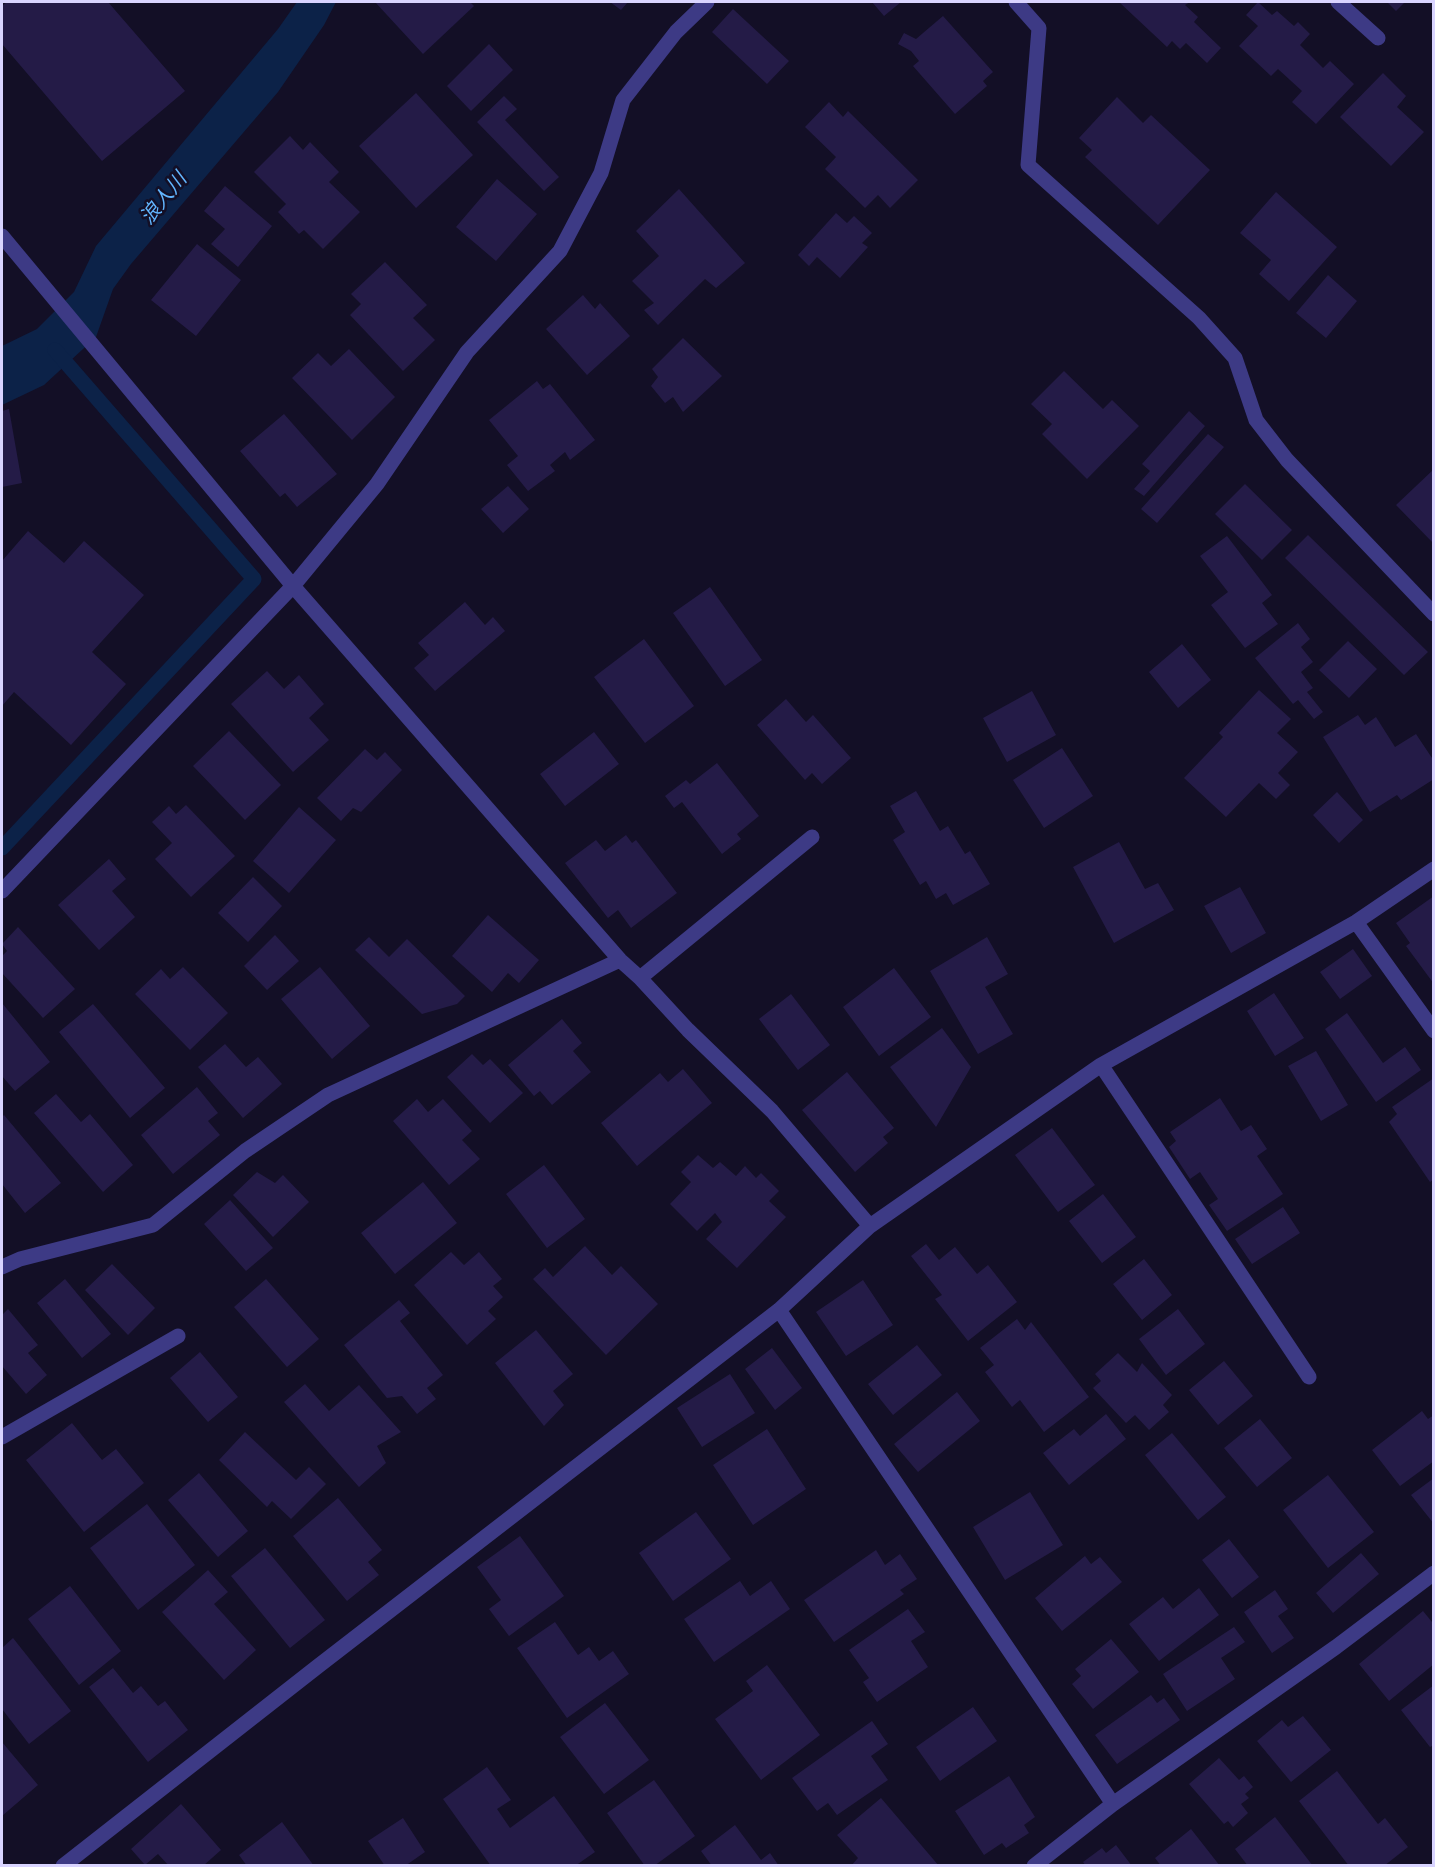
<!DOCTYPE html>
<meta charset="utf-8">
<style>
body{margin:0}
#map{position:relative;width:1435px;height:1867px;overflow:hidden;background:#130f26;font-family:"Fira Sans Condensed",sans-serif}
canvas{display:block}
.frame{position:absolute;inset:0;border:3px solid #d9d4ff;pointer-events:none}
</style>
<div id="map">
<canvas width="1435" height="1867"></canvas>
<div class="frame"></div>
</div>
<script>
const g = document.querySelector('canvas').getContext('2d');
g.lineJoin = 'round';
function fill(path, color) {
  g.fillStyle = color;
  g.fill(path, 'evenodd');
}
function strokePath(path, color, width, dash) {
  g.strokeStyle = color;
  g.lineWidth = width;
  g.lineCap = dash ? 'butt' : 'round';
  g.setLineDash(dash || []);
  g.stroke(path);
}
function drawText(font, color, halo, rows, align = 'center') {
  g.font = font + ' "Fira Sans Condensed","Noto Sans JP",sans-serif';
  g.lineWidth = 5;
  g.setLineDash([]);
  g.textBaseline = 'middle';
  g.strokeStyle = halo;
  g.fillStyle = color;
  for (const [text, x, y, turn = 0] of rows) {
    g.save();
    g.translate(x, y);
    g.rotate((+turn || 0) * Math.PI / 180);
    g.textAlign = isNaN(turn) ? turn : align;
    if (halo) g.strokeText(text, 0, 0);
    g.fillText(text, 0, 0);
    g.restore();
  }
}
fill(new Path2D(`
 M297,2h39l-12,23 -46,67 -147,172 -18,25 -17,48 -52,48 -42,20v-59l35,-17 37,-37 22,-46 182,-217z`), '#0c2248');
strokePath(new Path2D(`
 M2,848l252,-269 -199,-229`), '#0c2248', 15);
fill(new Path2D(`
 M7,2h101l77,89 -83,70 -100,-117v-38z
 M375,2h95l4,4 -51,48z
 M610,2h18l-7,8z
 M872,2h29l-17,14z
 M1119,2h71l-5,3 13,12 -4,5 27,26 -14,15 -21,-20 -6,6 -8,-8 -5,6z
 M1258,2l14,13 5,-4 17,15 4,-4 12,12 -10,11 23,23 7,-7 24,23 -38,40 -24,-22 10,-11 -24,-22 -7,7 -32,-30 19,-20 -12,-11z
 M1387,2h18l-9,9z
 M733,9l56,52 -22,23 -55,-52z
 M943,16l50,56 -10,9 4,5 -32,28 -42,-48 6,-5 -8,-10 -13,-7 6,-11 12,6z
 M489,44l24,26 -42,41 -24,-25z
 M1383,73l23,23 -9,11 27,25 -33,34 -51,-49z
 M416,93l57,62 -57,53 -57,-62z
 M504,96l13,13 -12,11 54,57 -15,14 -67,-69z
 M1117,97l26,26 8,-8 59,55 -52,55 -73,-68 7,-7 -13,-12z
 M829,102l14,15 5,-6 70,69 -28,28 -12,-13 -13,13 -40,-39 11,-12 -31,-30z
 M290,136l13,14 7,-8 29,30 -10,10 31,30 -37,37 -19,-19 -5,4 -21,-22 8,-8 -32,-32z
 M497,179l40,35 -41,47 -40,-34z
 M225,186l47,40 -34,41 -27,-23 14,-15 -21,-18z
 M679,189l66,74 -29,25 -11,-9 -47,46 -14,-15 10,-7 -22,-22 27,-25 -23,-25z
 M1276,192l61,55 -48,54 -30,-27 12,-14 -31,-27z
 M836,213l11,10 7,-7 18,17 -10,10 6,4 -28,31 -23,-21 -8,9 -11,-11z
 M197,244l44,36 -45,56 -45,-36z
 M385,262l42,43 -14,13 22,22 -32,31 -53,-56 11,-11 -10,-10z
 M1328,275l29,26 -31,37 -30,-25z
 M583,295l12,14 5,-6 30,33 -43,39 -41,-46z
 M683,338l39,38 -39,36 -10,-15 -8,6 -14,-17 7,-9 -6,-8z
 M349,349l46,48 -43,43 -60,-62 26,-25 13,13z
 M1064,371l39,38 9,-9 27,26 -52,53 -45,-45 10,-10 -21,-20z
 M537,381l6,8 7,-5 45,56 -25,20 -5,-8 -15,13 5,6 -27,20 -21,-26 11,-9 -29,-36z
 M9,409l13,74 -20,4v-76z
 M1189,411l16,15 -61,70 -10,-7 16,-18 -8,-7z
 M284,414l53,60 -40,33 -12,-14 -5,4 -40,-46z
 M1208,434l16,13 -67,76 -16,-14z
 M1434,469v75l-38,-39z
 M1245,484l47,46 -30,30 -47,-46z
 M508,486l21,23 -26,24 -22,-24z
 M28,531l36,32 20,-22 60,54 -52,57 34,32 -55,61 -57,-53 -12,14v-145z
 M1308,535l120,117 -24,23 -119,-117z
 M1227,536l45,59 -10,8 16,21 -33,24 -34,-43 17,-13 -28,-36z
 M710,587l52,73 -37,26 -52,-73z
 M465,602l20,23 8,-8 12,14 -70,60 -21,-23 15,-13 -11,-12z
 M1298,623l12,16 -9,8 12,15 -12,10 12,16 -6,4 16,20 -9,7 -16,-19 -5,4 -38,-46z
 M644,639l50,67 -49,37 -51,-66z
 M1348,641l29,28 -28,29 -30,-28z
 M1182,644l29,36 -33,28 -29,-36z
 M267,671l17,18 15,-14 25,29 -15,14 20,22 -36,32 -62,-68z
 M1259,690l32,29 -14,14 21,19 -20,21 12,12 -14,14 -17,-16 -33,34 -42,-39 39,-41 -4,-4z
 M1032,691l24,44 -49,27 -24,-44z
 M786,699l20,23 7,-7 38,43 -29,26 -10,-11 -7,7 -48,-55z
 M1358,715l7,10 11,-8 19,30 21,-13 18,27v18l-33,21 -4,-5 -27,17 -47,-75z
 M229,731l52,54 -36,35 -52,-54z
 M594,732l25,32 -54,42 -25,-32z
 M1062,748l31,48 -49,32 -31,-48z
 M365,749l12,11 8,-8 17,18 -41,42 -8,-4 -12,13 -24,-23z
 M717,763l42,53 -22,18 4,5 -19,15 -40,-52 -8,6 -9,-12 21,-16 4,4z
 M916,791l24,40 8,-5 17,28 5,-3 20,33 -37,21 -7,-12 -10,6 -10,-18 -6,4 -27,-45 12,-8 -15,-26z
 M1337,792l26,28 -24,23 -26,-28z
 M186,805l49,51 -44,41 -36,-38 17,-16 -20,-21 17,-16 7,8z
 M299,807l37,33 -47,53 -36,-32z
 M626,835l6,8 4,-3 41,53 -46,35 -13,-18 -10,8 -43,-55 31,-23 9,11z
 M1119,842l26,47 13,-6 16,27 -60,33 -41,-76z
 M109,859l17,20 -14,12 23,26 -36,33 -41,-45z
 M253,877l29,29 -34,36 -30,-29z
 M1240,887l26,46 -35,20 -27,-47z
 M1434,896v88l-28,-38 4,-3 -14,-20z
 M488,915l51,45 -20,23 -11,-10 -16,19 -40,-36z
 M18,927l57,62 -32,29 -41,-45v-17l5,-5 -5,-7z
 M275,935l24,26 -32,29 -23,-24z
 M369,937l20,20 18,-18 58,57 -8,8 -35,10 -67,-64z
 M987,937l21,37 -23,13 28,47 -35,20 -48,-83z
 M1353,949l19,27 -32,23 -20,-27z
 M183,967l45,46 -38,37 -55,-56 26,-25 9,10z
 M320,967l50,59 -38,33 -51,-60z
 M894,968l37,49 -52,39 -36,-49z
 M1274,993l30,45 -29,18 -28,-45z
 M791,994l39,51 -32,25 -39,-51z
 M2,1003l48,59 -35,29 -13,-15z
 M93,1004l72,84 -35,30 -71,-86z
 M1347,1013l36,50 22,-16 16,23 -45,32 -51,-73z
 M562,1019l20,24 -9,8 18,21 -39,33 -12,-14 -6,5 -26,-31z
 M942,1028l29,39 -35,60 -46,-60z
 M225,1044l21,23 12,-10 24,27 -39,34 -45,-51z
 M1316,1051l32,54 -27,16 -33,-55z
 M472,1054l11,11 7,-6 33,34 -33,30 -43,-46z
 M683,1069l29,34 -75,63 -36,-43 59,-50 8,9z
 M847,1072l47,56 -11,9 5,6 -33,29 -53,-62z
 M1434,1078v101l-4,3 -41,-60 8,-8 -5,-7z
 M197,1087l21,26 -10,8 12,14 -47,39 -32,-39z
 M56,1094l25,28 9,-8 43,51 -30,27 -69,-79z
 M1220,1098l21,33 10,-6 16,24 -10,7 26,38 -56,37 -18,-26 9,-6 -18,-27 -10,7 -21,-32 7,-6 -6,-9z
 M417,1099l11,13 15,-13 29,32 -10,9 18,19 -31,26 -56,-64z
 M4,1115l57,68 -36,30 -23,-29v-67z
 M1052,1128l43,57 -37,27 -43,-57z
 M698,1155l15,13 7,-6 16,14 9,-10 11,12 5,-5 18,18 -10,10 17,16 -49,51 -31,-29 16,-17 -7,-9 -18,18 -27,-27 21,-22 -10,-10z
 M544,1165l41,54 -38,29 -41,-54z
 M257,1172l18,11 8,-8 26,27 -36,35 -40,-42z
 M423,1182l34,41 -62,51 -34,-41z
 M1103,1194l33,43 -34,26 -33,-42z
 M230,1200l43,48 -27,23 -42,-47z
 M1283,1207l17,26 -48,31 -17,-25z
 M926,1244l13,16 16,-13 22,27 11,-9 29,37 -49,39 -33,-42 7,-4 -31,-39z
 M585,1246l27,29 9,-9 37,38 -52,51 -73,-76 12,-11 8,9z
 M451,1252l13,13 15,-13 23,27 -9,7 10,11 -15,14 8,8 -29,26 -53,-60z
 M1144,1259l28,36 -30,25 -29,-36z
 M112,1264l43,44 -27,27 -43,-45z
 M65,1279l46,55 -29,24 -45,-55z
 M266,1279l53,60 -32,28 -53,-60z
 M863,1280l30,45 -47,31 -30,-44z
 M399,1300l11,13 -10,8 43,54 -16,13 9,11 -19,15 -15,-18 -15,2 -43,-53z
 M8,1309l30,36 -10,8 19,22 -21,19 -24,-28v-51z
 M1178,1309l27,35 -39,31 -27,-36z
 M1017,1319l8,11 6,-8 58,75 -45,35 -24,-32 -8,7 -27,-35 9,-7 -14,-17z
 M536,1330l37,44 -20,17 11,14 -20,21 -49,-63z
 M917,1345l25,30 -49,40 -25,-31z
 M772,1348l30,40 -27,22 -30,-41z
 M200,1352l38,45 -30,25 -38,-44z
 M1118,1353l19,19 5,-9 30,32 -9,10 6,7 -20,18 -14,-15 -9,8 -33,-35 8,-7 -6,-7z
 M1224,1361l29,35 -35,29 -29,-35z
 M730,1374l25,39 -53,34 -25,-39z
 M305,1384l24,27 30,-26 42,47 -24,14 9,17 -27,24 -75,-85z
 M957,1392l23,29 -62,51 -24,-28z
 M1422,1411l6,8 6,-4v46l-34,25 -28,-36z
 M1106,1414l20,25 -57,46 -26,-32 31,-24 6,7z
 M1260,1419l32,39 -35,29 -33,-39z
 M72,1423l30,37 14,-11 28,34 -60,49 -58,-72z
 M767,1429l39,60 -53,36 -40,-60z
 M245,1432l51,48 13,-13 17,17 -35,35 -19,-18 -5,6 -48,-47z
 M1172,1433l54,64 -28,23 -53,-65z
 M199,1473l49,58 -30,26 -50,-57z
 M1328,1475l46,57 -46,36 -45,-58z
 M1434,1478v46l-23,-29z
 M1030,1492l33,53 -58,35 -32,-53z
 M338,1498l44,52 -14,12 11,13 -32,26 -54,-65z
 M147,1504l48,61 -57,45 -48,-62z
 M696,1512l35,47 -58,42 -34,-48z
 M520,1536l44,60 -55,40 -20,-27 12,-9 -24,-33z
 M1229,1539l30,38 -27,21 -30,-38z
 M265,1548l60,72 -35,28 -59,-72z
 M876,1550l9,15 15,-11 17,25 -17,11 4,4 -70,48 -30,-42z
 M1361,1553l18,21 -46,39 -17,-20z
 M1085,1556l6,8 9,-7 22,25 -60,49 -27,-33z
 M208,1570l20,22 -14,12 42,46 -32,30 -62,-68z
 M740,1581l10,15 21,-15 19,28 -76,53 -30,-43z
 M70,1586l51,65 -42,34 -51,-66z
 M1199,1588l20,27 -60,46 -30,-37 34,-27 10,12z
 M1275,1590l13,19 -10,7 16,22 -22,15 -28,-41z
 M908,1609l17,23 -14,9 17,26 -51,35 -14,-20 6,-4 -20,-28z
 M1423,1611l9,11 2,-1v43l-45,37 -30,-37z
 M555,1622l23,33 11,-8 10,14 14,-10 16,23 -62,44 -50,-70z
 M1234,1627l11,15 -24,16 14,21 -48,32 -24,-37z
 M13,1638l58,73 -42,33 -27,-35v-61z
 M1111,1639l28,33 -46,37 -21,-25 9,-8 -6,-7z
 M767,1665l53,70 -59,45 -46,-61 38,-28 -7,-10z
 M113,1668l20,25 8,-7 17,20 7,-5 23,29 -40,32 -59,-75z
 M1434,1685v60l-4,2 -29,-37z
 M1151,1695l6,8 7,-5 16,22 -63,44 -22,-29z
 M605,1703l44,57 -45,34 -44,-57z
 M973,1707l24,34 -57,40 -24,-34z
 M1303,1716l28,34 -40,32 -34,-41 25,-21 6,7z
 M872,1721l16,23 -17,12 17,24 -51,35 -9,-12 -11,8 -25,-33z
 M2,1742l36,43 -36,31z
 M1219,1758l20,22 5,-4 9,11 -8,7 4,4 -8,6 7,9 -15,14 -5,-6 -4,3 -35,-40z
 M487,1767l24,33 -14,9 13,19 44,-32 41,56 -20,14h-84l-48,-67z
 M1337,1771l41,53 7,-6 23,29 -24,19h-35l-50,-65z
 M1009,1776l26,41 -11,8 5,8 -23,15 -4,-5 -18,12 -29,-44z
 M654,1780l41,56 -41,30h-9l-38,-53z
 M881,1798l58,68h-88l7,-8 -21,-23z
 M181,1804l40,46 -18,16h-34l-11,-12 -13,11 -14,-16z
 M1275,1817l38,49h-65l-13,-17z
 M403,1818l22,34 -20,14h-20l-17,-25z
 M282,1822l32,44h-67l-8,-11z
 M735,1825l26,35 9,-7 9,13h-67l-11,-15z
 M1191,1829l29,37h-59l-6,-8z
 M1116,1845l16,21h-46l-3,-4 19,-14 4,5z`), '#241b47');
strokePath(new Path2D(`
 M1016,2l23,26 -11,137 171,153 36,40 21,62 31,40 147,154
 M1338,2l40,36
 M2,236l291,350 327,374 20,18 48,52 84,81 98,115
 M2,891l291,-305 84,-102 90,-132 93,-101 41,-78 22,-73 53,-68 31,-30
 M1356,922l78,109
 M640,978l172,-141
 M1101,1065l208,312
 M2,1267l18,-8 133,-34 92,-74 83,-56 292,-135
 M779,1310l334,494
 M2,1437l176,-101
 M63,1866l254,-199 462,-357 91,-84 231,-161 255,-143 78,-53
 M1034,1866l79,-62 223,-157 98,-74`), '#3d3a85', 15);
drawText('italic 20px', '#62b6ff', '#130f26', [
 ["浪人川",164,199,-51]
]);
</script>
